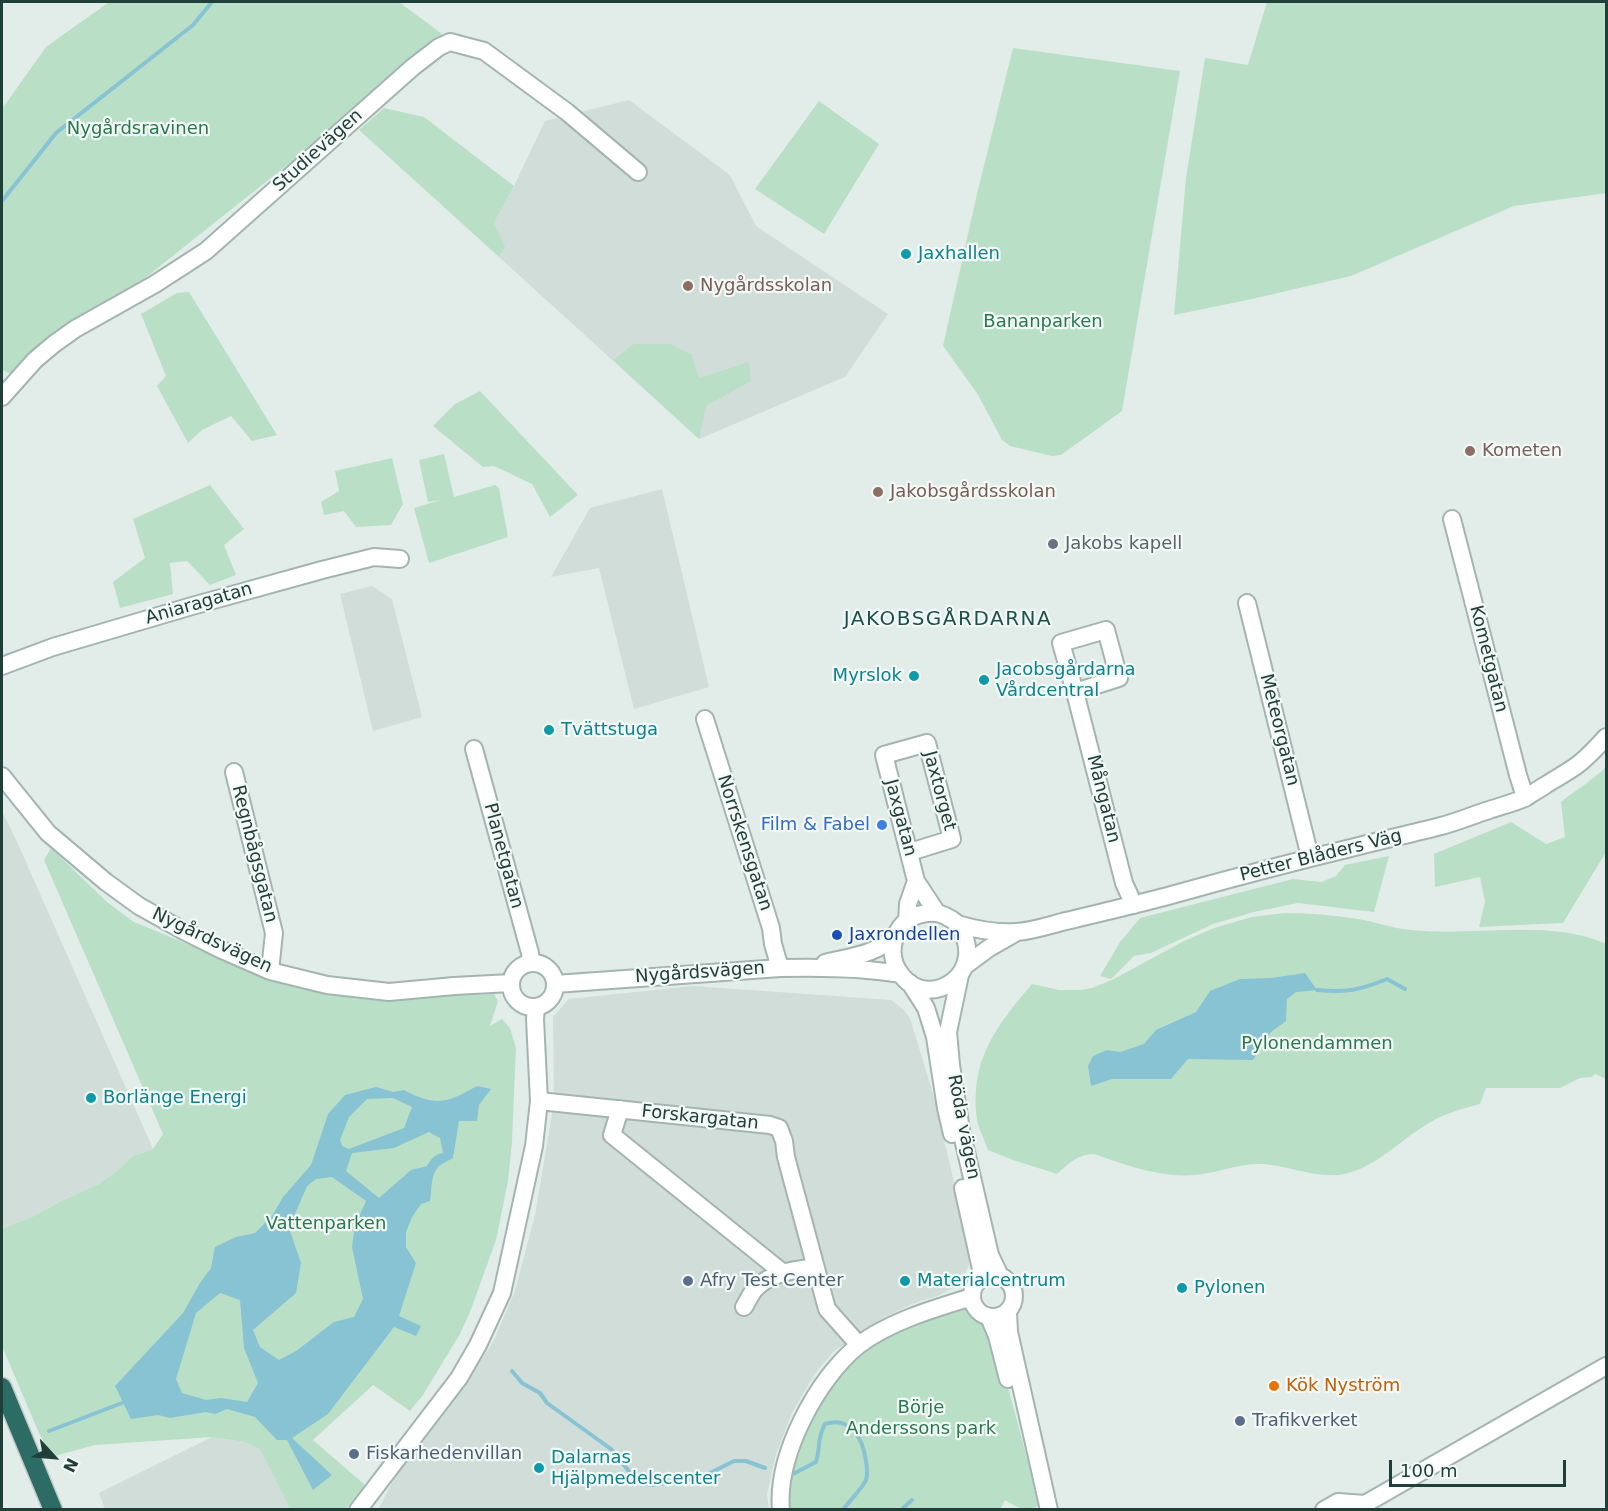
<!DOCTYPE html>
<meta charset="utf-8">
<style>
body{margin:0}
#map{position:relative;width:1608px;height:1511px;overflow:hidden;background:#e2ede9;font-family:"DejaVu Sans",sans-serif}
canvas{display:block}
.frame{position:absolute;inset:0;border:3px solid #213f39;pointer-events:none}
.north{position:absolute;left:24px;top:1427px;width:60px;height:60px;-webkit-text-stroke:4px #f3f9f7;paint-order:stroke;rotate:116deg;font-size:16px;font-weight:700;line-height:24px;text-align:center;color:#213f39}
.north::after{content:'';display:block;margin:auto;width:21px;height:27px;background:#213f39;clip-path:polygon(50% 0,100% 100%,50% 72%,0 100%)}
.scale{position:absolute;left:1389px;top:1460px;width:177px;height:27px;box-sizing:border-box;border:3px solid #213f39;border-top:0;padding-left:8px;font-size:18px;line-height:21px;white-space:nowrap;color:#213f39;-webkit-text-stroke:4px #f3f9f7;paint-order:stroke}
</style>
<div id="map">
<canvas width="1608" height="1511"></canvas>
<div class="frame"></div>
<div class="north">N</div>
<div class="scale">100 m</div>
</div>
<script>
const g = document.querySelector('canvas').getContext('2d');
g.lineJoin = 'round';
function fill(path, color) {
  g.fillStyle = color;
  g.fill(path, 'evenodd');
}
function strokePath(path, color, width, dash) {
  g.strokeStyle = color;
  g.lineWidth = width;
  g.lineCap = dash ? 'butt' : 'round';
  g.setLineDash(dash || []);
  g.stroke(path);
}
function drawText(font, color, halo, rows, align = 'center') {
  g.font = font + ' "DejaVu Sans",sans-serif';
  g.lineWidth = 4.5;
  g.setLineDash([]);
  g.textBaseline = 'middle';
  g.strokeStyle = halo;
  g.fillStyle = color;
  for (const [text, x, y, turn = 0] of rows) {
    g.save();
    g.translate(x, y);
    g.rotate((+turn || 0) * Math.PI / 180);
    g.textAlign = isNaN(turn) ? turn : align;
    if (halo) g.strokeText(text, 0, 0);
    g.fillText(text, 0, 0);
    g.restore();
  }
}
fill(new Path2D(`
 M629,100l101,75 26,51 132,88 -43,63 -146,62 -200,-182 5,-10 -10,-24 20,-37 31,-65z
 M662,489l47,198 -75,22 -35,-141 -48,9 39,-69z
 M372,586l20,13 30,118 -49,14 -33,-137z
 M2,811l16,33 135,305 -20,7 -15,14 -19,14 -38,17 -27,15 -32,13z
 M693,986l198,14 12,9 7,9 24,79 26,111 9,44v13l-7,13 -7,9 -15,8 -28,9 -31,15 -48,33 -19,23 -22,38 -16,41 -9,40 2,15 -391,1 18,-35 92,-125 6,-10 21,-49 20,-76 19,-113 -1,-85 16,-18z
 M212,1437l33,5 15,6 30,61h-185l-6,-16z`), '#d0ddd8');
fill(new Path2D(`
 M109,2h290l43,32 -97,85 -205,163 -94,64 -30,30 -14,-6v-261l44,-62z
 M1267,2h339v191l-92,13 -163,70 -99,23 -78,16 12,-137 19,-120 43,7z
 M1013,48l167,23 -58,340 -61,44 -9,1 -42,-10 -8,-6 -25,-47 -34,-47 34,-152z
 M819,101l60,43 -55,90 -69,-45z
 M384,108l40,9 90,69 -20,37 11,24 -6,10 -140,-127z
 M189,292l88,143 -25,6 -21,-25 -29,14 -14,13 -31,-57 9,-10 -25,-62 36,-21z
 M634,344h36l21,10 8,24 50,-16 2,19 -45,25 -7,33 -86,-79z
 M480,391l98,104 -28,22 -18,-33 -38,-18 -11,1 -50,-41 22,-22z
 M444,454l10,43 41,-12 4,3 9,49 -79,26 -15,-55 26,-8 -12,2 -9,-42z
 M392,458l11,46 -12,21 -35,2 -12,-16 -20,4 -3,-13 18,-11 -4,-20z
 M210,485l34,44 -20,16 12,30 -26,10 -23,-24 -17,2 3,31 -53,14 -7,-26 32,-24 -12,-39z
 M1606,767v85l-43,71 -84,4 6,-25 -5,-25 -45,10 -1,-33 77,-32 35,22 19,-7 -4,-35c15,-12 32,-22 45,-35z
 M51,848l56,54 27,20 136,56 114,17 56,1 54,-2 4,7 -8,25 12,-7 8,9 6,20 -4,94 -4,39 -12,59 -26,72 -10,22 -37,61 -13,16 -37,-26 -60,55 52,45 -19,24h-56l-30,-60 -15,-7 -33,-5 -117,8 -44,12 -13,-26 -36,-85v-117l32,-13 27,-15 38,-17 19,-14 15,-14 20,-7 10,-15 -119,-274z
 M1389,856l-15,56 -76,-9 -44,9 -41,12 -62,29 -17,3 -23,23 -11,-3 20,-34 20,-24 153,-39 28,3 15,-6 9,-11z
 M1285,913c25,0 49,2 73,6 18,3 36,10 54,11 61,7 138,-12 194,14v135l-11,-5 -3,3 -12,1 -20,10h-74l-6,16c-18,5 -35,9 -51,19 -26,15 -47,39 -77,49 -30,10 -59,-6 -89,-8 -25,-1 -44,9 -68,11 -35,3 -69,-10 -101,-21 -16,0 -26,10 -37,20l-44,-14 -25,-10c-3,-9 -10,-23 -11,-30 -8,-59 19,-94 55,-136l27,6h22l11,-2 22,-9 68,-37 32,-14 38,-11z
 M972,1297c2,11 6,16 17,20l51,189c-18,5 -21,3 -35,-6l-5,10h-219l22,-94 56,-71z`), '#badfc7');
fill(new Path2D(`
 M1305,973l12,17 -21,2 -9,7 -1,22 -15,11 -18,28 -65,-1 -17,20h-59l-21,7 -3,-20 5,-10 14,-6 13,2 24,-8 12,-14 40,-18 14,-21 30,-12 31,-1z
 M477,1086l14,3 -12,16 -2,16h-18l-6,37c-4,2 -10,5 -14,8 -9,9 -7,24 -9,35l-9,3 -9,13 -6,15v15l10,16 -17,53 22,10 -5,10 -22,-9 -66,87 -36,24 40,37 -19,15 -26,-50h-10l-22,-23 -28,-8 -12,5 -9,-2 -36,6 -12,-3 -27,4 -16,-33 68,-73 17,-30 11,-15 4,-21 21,-10 19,-4 17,-17 11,-19 28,-32 17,-51 17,-19 31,-8 17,5 11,-2c32,17 43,13 73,-4zM393,1098l19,9 -8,21 -55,21 -7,-3 -2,-6 9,-23 18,-18zM429,1132l11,6 3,15c-8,1 -13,7 -16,13l-16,4 -32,28 -33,-27 6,-18 42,-5zM332,1177l34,24 -11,24 -3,22 11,52 -9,18 -20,5 -38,29 -17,9 -19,-13 -7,-17 43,-37 5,-30 -12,-35 18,-42 9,-7zM220,1293l20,7 4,48 14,35 -11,19 -26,-4 -15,2 -24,-7 -6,-14 20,-66z`), '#88c3d4');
strokePath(new Path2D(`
 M2,201l54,-68 137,-108 19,-23
 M1317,990c29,3 43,0 70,-11l18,10
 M512,1371l10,12 18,10 7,10 64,46 25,31 15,5 47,-6 36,-18h12l19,7
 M49,1431l73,-28
 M793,1474l23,-12c5,-15 0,-21 9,-38 26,-8 38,15 41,37 1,6 2,13 0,19 -4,9 -17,21 -23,30
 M901,1510l11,-10`), '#88c3d4', 4);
const minor = new Path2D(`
 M2,397l33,-37 19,-16 21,-15 80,-45 51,-33 207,-184 26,-20 11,-5 34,9 83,61 71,60
 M1452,519l66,256 7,22
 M1247,603l63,254
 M2,666l51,-19 139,-41 130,-36 52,-13 26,2
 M1075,692l-14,-49 45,-13 13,48 -44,14 49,191 10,22
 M705,719l66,209 2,16 7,24
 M474,749l56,204 1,10
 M234,772l40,161 -4,38
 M2,776l46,57 58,49 33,24 43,24 40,20 48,21 57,14 62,7 65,-6 57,-3
 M910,852l42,-13 -25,-96 -43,12 32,126 21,32
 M907,921l1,-17 8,-23
 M958,925c32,46 -27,87 -56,51 -17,-20 -10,-53 16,-61 10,-3 22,-3 31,3 5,2 7,6 12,7 17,5 38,8 55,7 17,-1 34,-7 50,-11 37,-9 73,-17 109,-27 61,-17 122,-33 184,-48 28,-7 55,-13 82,-20 16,-4 32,-11 48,-16 12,-4 24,-7 36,-12 6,-4 13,-8 19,-12 11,-7 22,-13 32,-20 11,-8 21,-19 30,-29
 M825,963c24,-6 55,-9 71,-29
 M511 985a22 22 0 1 1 44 0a22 22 0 1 1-44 0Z
 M966,965l23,-17 28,-16
 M960,975l-12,57 3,33 10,65 29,125 10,21
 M910,983l16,25 9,29 11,71 6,26
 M555,984l225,-16c40,-1 81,-1 120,6
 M539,1101l231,24 9,3 5,13 2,16 41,152 32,36
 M620,1109l-8,26 170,137
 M963,1188l18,81 -2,11
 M972 1296a21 21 0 1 1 42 0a21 21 0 1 1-42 0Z
 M744,1307c4,-6 7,-15 13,-20 16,-15 37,-17 58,-20
 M1008,1312l1,20 40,178
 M989,1317l8,19 11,43
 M358,1510l101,-132 19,-33 24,-52 32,-147 5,-45 -4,-82 1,-12
 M781,1510c-5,-54 36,-132 78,-165 29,-23 77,-37 113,-48
 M1324,1510l14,-8 27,2 241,-138`);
const highway = new Path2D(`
 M2,1387l51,123`);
strokePath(minor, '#a4b5b1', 20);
strokePath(highway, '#c1c9c8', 21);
strokePath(minor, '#fff', 16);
strokePath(highway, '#2c6c64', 18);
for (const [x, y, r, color] of [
 [906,254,6,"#0f9aa8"],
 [688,286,6,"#8d6e63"],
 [1470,451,6,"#8d6e63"],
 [878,492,6,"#8d6e63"],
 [1053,544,6,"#6b7280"],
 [914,676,6,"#0f9aa8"],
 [984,680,6,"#0f9aa8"],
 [549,730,6,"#0f9aa8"],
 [882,825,6,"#3f7fe0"],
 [837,935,6,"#1a4fb4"],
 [91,1098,6,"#0f9aa8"],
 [688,1281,6,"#5c6f8a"],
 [905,1281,6,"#0f9aa8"],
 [1182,1288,6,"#0f9aa8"],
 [1274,1386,6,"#e8710a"],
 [1240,1421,6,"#5c6f8a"],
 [354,1454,6,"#5c6f8a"],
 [539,1468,6,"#0f9aa8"]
]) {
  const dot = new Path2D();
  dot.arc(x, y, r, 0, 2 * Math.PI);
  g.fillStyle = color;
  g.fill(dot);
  strokePath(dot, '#f3f9f7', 2);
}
drawText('18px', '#2a784d', '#f3f9f7', [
 ["Nygårdsravinen",138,129],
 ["Bananparken",1043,322],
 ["Pylonendammen",1317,1044],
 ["Vattenparken",326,1224],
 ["Börje",921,1408],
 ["Anderssons park",921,1429]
]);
drawText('18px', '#213f39', '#f3f9f7', [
 ["Studievägen",318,151,-42],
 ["Aniaragatan",199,604,-16],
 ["Kometgatan",1488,659,76],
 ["Meteorgatan",1279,730,76],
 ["Jaxtorget",939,791,75],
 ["Mångatan",1103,799,76],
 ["Jaxgatan",900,818,75],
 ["Norrskensgatan",744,843,72],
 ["Regnbågsgatan",254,854,76],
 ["Planetgatan",503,856,75],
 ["Petter Blåders Väg",1321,856,-14],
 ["Nygårdsvägen",212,941,25],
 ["Nygårdsvägen",700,973,-4],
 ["Forskargatan",700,1118,6],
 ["Röda vägen",963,1127,79]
]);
drawText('18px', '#0d838f', '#f3f9f7', [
 ["Jaxhallen",918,254],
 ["Jacobsgårdarna",996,670],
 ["Vårdcentral",996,691],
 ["Myrslok",902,676,"right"],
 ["Tvättstuga",561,730],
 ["Borlänge Energi",103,1098],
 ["Materialcentrum",917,1281],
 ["Pylonen",1194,1288],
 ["Dalarnas",551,1458],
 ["Hjälpmedelscenter",551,1479]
], 'left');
drawText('18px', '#785e54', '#f3f9f7', [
 ["Nygårdsskolan",700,286],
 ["Kometen",1482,451],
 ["Jakobsgårdsskolan",890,492]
], 'left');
drawText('18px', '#5b616d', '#f3f9f7', [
 ["Jakobs kapell",1065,544]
], 'left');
drawText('18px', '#366cbe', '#f3f9f7', [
 ["Film & Fabel",870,825]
], 'right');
drawText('18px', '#164399', '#f3f9f7', [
 ["Jaxrondellen",849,935]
], 'left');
drawText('18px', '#4e5e75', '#f3f9f7', [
 ["Afry Test Center",700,1281],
 ["Trafikverket",1252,1421],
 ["Fiskarhedenvillan",366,1454]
], 'left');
drawText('18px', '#c56008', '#f3f9f7', [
 ["Kök Nyström",1286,1386]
], 'left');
g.letterSpacing = '1.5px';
drawText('20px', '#1c5249', '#f3f9f7', [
 ["JAKOBSGÅRDARNA",948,620]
]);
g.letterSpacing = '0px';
</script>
